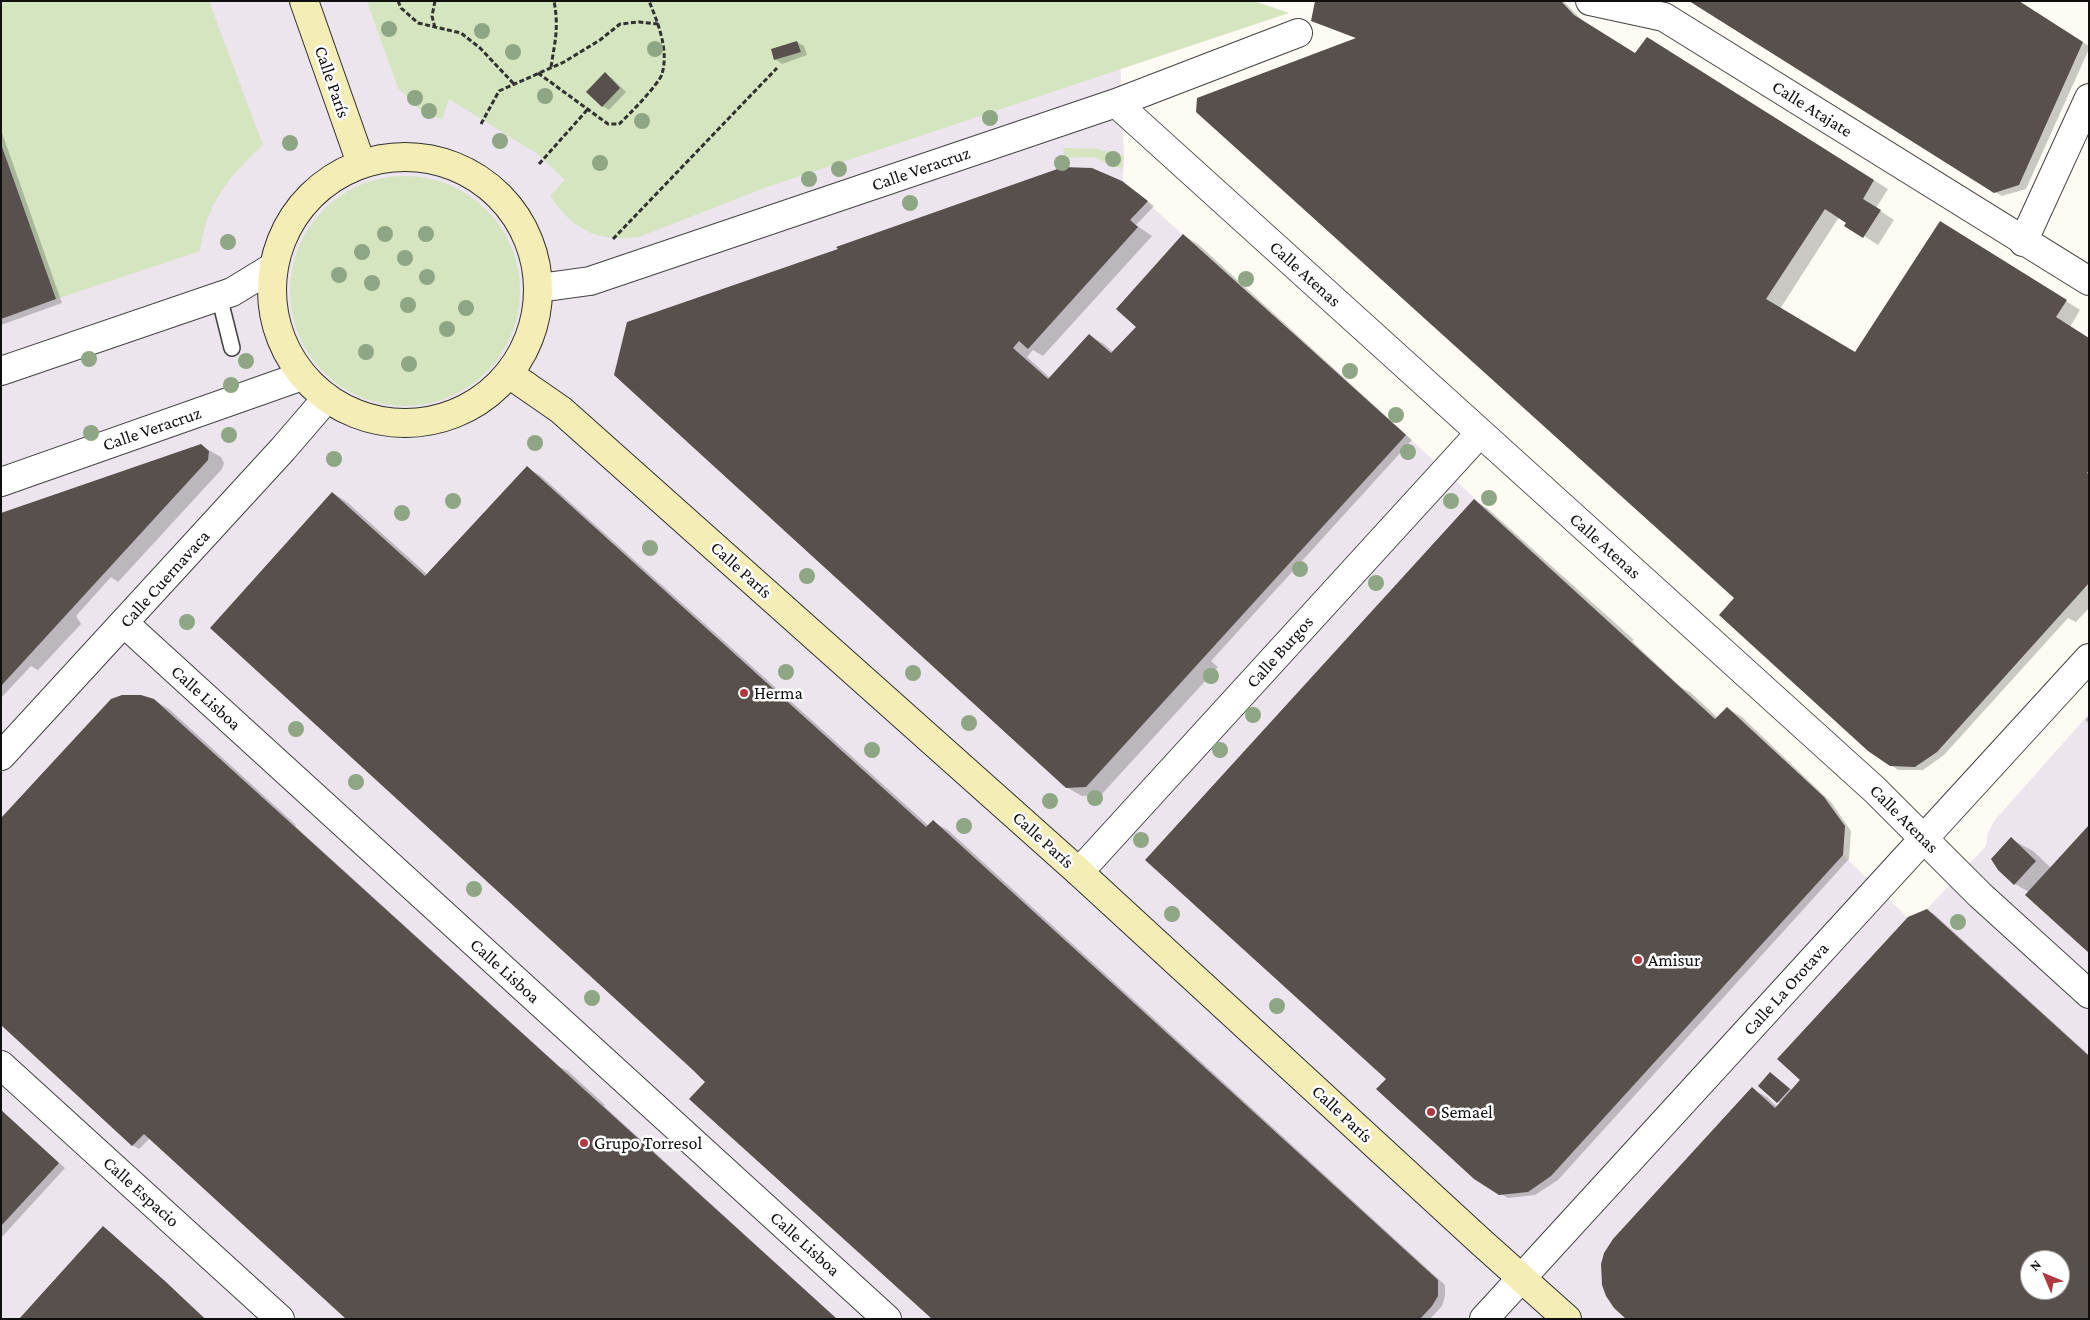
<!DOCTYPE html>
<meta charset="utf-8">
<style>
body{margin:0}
#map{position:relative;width:2090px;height:1320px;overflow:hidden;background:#fdfbf3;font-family:"Crimson Pro",serif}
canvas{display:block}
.frame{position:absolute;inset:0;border:2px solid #0f0f0f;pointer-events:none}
.north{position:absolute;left:2020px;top:1250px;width:50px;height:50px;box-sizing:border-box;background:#fff;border:1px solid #9f9f9f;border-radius:50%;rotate:315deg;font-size:14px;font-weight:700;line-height:20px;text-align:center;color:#0f0f0f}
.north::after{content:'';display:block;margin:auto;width:18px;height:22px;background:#af3841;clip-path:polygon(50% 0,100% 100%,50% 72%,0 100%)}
</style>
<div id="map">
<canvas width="2090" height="1320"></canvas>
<div class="frame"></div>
<div class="north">N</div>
</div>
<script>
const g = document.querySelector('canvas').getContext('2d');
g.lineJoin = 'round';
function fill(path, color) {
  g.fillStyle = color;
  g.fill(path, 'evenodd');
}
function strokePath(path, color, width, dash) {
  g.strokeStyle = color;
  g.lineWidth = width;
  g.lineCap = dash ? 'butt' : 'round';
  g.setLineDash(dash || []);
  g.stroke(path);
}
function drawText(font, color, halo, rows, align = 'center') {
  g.font = font + ' "Crimson Pro",serif';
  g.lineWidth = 5;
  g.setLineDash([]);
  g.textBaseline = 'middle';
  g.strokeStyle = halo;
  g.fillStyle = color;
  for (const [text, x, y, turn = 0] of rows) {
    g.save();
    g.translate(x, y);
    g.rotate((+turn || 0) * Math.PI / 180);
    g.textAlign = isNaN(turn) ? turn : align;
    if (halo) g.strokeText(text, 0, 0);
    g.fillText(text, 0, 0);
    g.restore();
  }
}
fill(new Path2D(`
 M1,1h1117l6,155 -1,25 283,254 309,284 12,-12 64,59 33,31 21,29 -2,29 64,62 20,-8 59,-63 2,-13 6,-12 95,-107v605h-2088zM2030,1260h30v30h-30z`), '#ece5ed');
fill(new Path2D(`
 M1,1h208l54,144c-35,33 -56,57 -63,106l-144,48 -55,-156z
 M367,1h887l35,12 -522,174 -128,50c-41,5 -65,-6 -89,-41l15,-16 -29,-27 -87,-54 -7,21 -23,-11 -21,-21z
 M1063,148l35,1 26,7 -2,13 -29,-12 -28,1z
 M290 291a115 115 0 1 1 230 0a115 115 0 1 1-230 0Z`), '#d4e5c0');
fill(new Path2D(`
 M1317,1h246l19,19 54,35 177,87 75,47 -12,19 18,12 -16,25 -14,-9 -25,-19 -59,92 100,59 75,-137 125,79 -10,17 19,12v269l-13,14 -8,-4 -124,137 -21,15h-25l-7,-5 -155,-167 -378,-559 -46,-19z
 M2018,1l71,45v3l-63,140 -24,7 -7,-4z
 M797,42l7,4 3,9 -25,9 -7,-5z
 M605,74l7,4 14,14 -17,18 -7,-4z
 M1,130l61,173 -61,22z
 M1122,182l32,24 -18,19 16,11 -109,120 -10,-6 -6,7 23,21 39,-43 15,9 10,9 24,-26 45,-92 15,9 214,196 -201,221 7,6 -117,128 -19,1 -16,-9 -302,-275z
 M201,446l20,11 3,6 -2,6 -104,113 -7,-5 -35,39 5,8 -43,46 -7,-4 -30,32v-184z
 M527,468l14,8 388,350 4,-4 15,8 497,455v11l-3,10 -12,13h-497l-600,-826 14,9 81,73z
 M1474,500l14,9 146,131 -2,1 50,47 8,4 28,26 9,-10 15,9 89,85 20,29 -2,28 -291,321 -23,15 -27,3 -33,-20 -87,-99z
 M154,700l15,9 127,116 -1,1 265,241 8,4 37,34 -1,1 233,213h-489l-198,-181 -11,11 -7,-4z
 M2089,716v7l-4,-3z
 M2011,839l22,12 18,17 -22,24 -14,-8z
 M1927,910l7,4 155,141v264h-461l124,-230 15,8 10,10 4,-3 -22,-19 11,-12 22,17zM2030,1260h30v30h-30z
 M1,1110l64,58 -64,70z
 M103,1228l7,4 96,87h-186z`), '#0003');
fill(new Path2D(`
 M1315,1h246l13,14 61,38 12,-16 227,143 -11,19 18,11 -18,28 -19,-12 2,-3 -21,-14 -59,90 89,53 85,-131 127,79 -11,17 33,21v132l-2,3 2,1v109l-152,169 -22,15 -25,-1 -22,-15 -149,-136 15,-17 -538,-486 1,-14 159,-60 -45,-17z
 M1689,1h330l64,41 -64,143 -25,8z
 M797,41l4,11 -27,8 -3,-11z
 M605,72l15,16 -18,19 -16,-15z
 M1,144l55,155 -55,20z
 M1063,167l29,1 30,13 26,20 -18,19 8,7 -110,122 -9,-8 -6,7 35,31 41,-45 22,19 25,-26 -20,-18 67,-75 223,201 -320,352 -20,1 -452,-413 13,-53 211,-73 -2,-2z
 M201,444l8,7 -1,9 -207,226v-173z
 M527,466l399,361 7,-7 505,460v16l-6,10 -12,13h-488l-243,-220 16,-17 -11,-11 -484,-443 122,-136 93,84z
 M1474,499l241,220 12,-12 97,90 21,29 -2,29 -292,321 -23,16 -29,3 -25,-16 -98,-90 10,-10 -241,-219z
 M122,695h19l13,4 683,620h-491l-202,-185 -12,12 -131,-121v-207l110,-119z
 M2089,825v128l-64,-58z
 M2011,837l25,24 -22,24 -16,-15 -7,-11z
 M1927,909l162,147v263h-463l-12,-11 -8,-12 -4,-11 -1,-21 3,-11 9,-14 139,-152 23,21 25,-28 -23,-21 131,-142zM2030,1260h30v30h-30z
 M1770,1072l20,17 -13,14 -19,-17z
 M1,1110l58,53 -58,63z
 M103,1226l63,56 39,37h-186z`), '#57504d');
const service = new Path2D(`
 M219,296l13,52`);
const minor = new Path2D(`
 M1590,1l74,16 425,264
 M1116,103l759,687 105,105 109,99
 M2023,242l66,-144
 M539,288l51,-7 526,-178 182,-70
 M1,371l231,-79 41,-25
 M1,482l301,-106
 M124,623l763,696
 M1,756l282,-307 43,-50
 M1079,872l401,-439
 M1,1065l279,254
 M1484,1319l605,-661`);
const secondary = new Path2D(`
 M304,1l57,162
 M272 290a133 133 0 1 1 266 0a133 133 0 1 1-266 0Z
 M509,374l52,36 518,462 401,369 87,78`);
strokePath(service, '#424242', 18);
strokePath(minor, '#424242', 30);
strokePath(secondary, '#313131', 30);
strokePath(new Path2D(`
 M398,1l3,7 17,15 43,10 19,15 34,36
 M435,1l-3,15 3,12
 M551,67c4,-26 8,-39 3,-66
 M538,73l70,51h11c9,-8 40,-40 43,-50 7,-24 -4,-51 -13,-73
 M481,124l18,-33 65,-29 36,-22 20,-16 19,-2 20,2
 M539,164l49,-55
 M613,239l164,-171`), '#313131', 3, [5, 2.5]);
strokePath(service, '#fff', 15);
strokePath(minor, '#fff', 28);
strokePath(secondary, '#f5edb6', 28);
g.fillStyle = '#8ea683';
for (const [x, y] of [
 [389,29],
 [482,31],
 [655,49],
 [513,52],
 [545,96],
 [415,98],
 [429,111],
 [990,118],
 [642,121],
 [500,141],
 [290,143],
 [1113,159],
 [600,163],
 [1062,163],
 [839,169],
 [809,179],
 [910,203],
 [385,234],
 [426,234],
 [228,242],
 [362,252],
 [405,258],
 [339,275],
 [427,277],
 [1246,279],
 [372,283],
 [408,305],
 [466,308],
 [447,329],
 [366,352],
 [89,359],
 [246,361],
 [409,364],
 [1350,371],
 [231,385],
 [1396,415],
 [91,433],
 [229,435],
 [535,443],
 [1408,452],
 [334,459],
 [1489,498],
 [453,501],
 [1451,501],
 [402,513],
 [650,548],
 [1300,569],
 [807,576],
 [1376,583],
 [187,622],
 [786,672],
 [913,673],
 [1211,676],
 [1253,715],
 [969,723],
 [296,729],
 [872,750],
 [1220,750],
 [356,782],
 [1095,798],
 [1050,801],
 [964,826],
 [1141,840],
 [474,889],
 [1172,914],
 [1958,922],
 [592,998],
 [1277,1006]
]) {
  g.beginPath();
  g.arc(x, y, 8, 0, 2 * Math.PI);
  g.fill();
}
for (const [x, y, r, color] of [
 [744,693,5,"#af3841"],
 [1638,960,5,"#af3841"],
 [1431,1112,5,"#af3841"],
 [584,1143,5,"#af3841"]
]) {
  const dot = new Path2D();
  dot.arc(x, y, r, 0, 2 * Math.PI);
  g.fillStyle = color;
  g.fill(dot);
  strokePath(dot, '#fff', 2);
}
drawText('18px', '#0f0f0f', '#fff', [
 ["Calle París",332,82,71],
 ["Calle Atajate",1812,109,32],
 ["Calle Veracruz",921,169,-19],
 ["Calle Atenas",1305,274,42],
 ["Calle Veracruz",152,429,-19],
 ["Calle Atenas",1605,546,42],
 ["Calle París",741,570,42],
 ["Calle Cuernavaca",165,579,-48],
 ["Calle Burgos",1280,652,-48],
 ["Calle Lisboa",206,698,42],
 ["Calle Atenas",1904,819,45],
 ["Calle París",1043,840,42],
 ["Calle Lisboa",505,971,42],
 ["Calle La Orotava",1786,989,-48],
 ["Calle París",1342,1114,43],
 ["Calle Espacio",141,1192,42],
 ["Calle Lisboa",805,1244,42]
]);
drawText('18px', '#0f0f0f', '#fff', [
 ["Herma",754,693],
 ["Amisur",1648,960],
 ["Semael",1441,1112],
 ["Grupo Torresol",594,1143]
], 'left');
</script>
